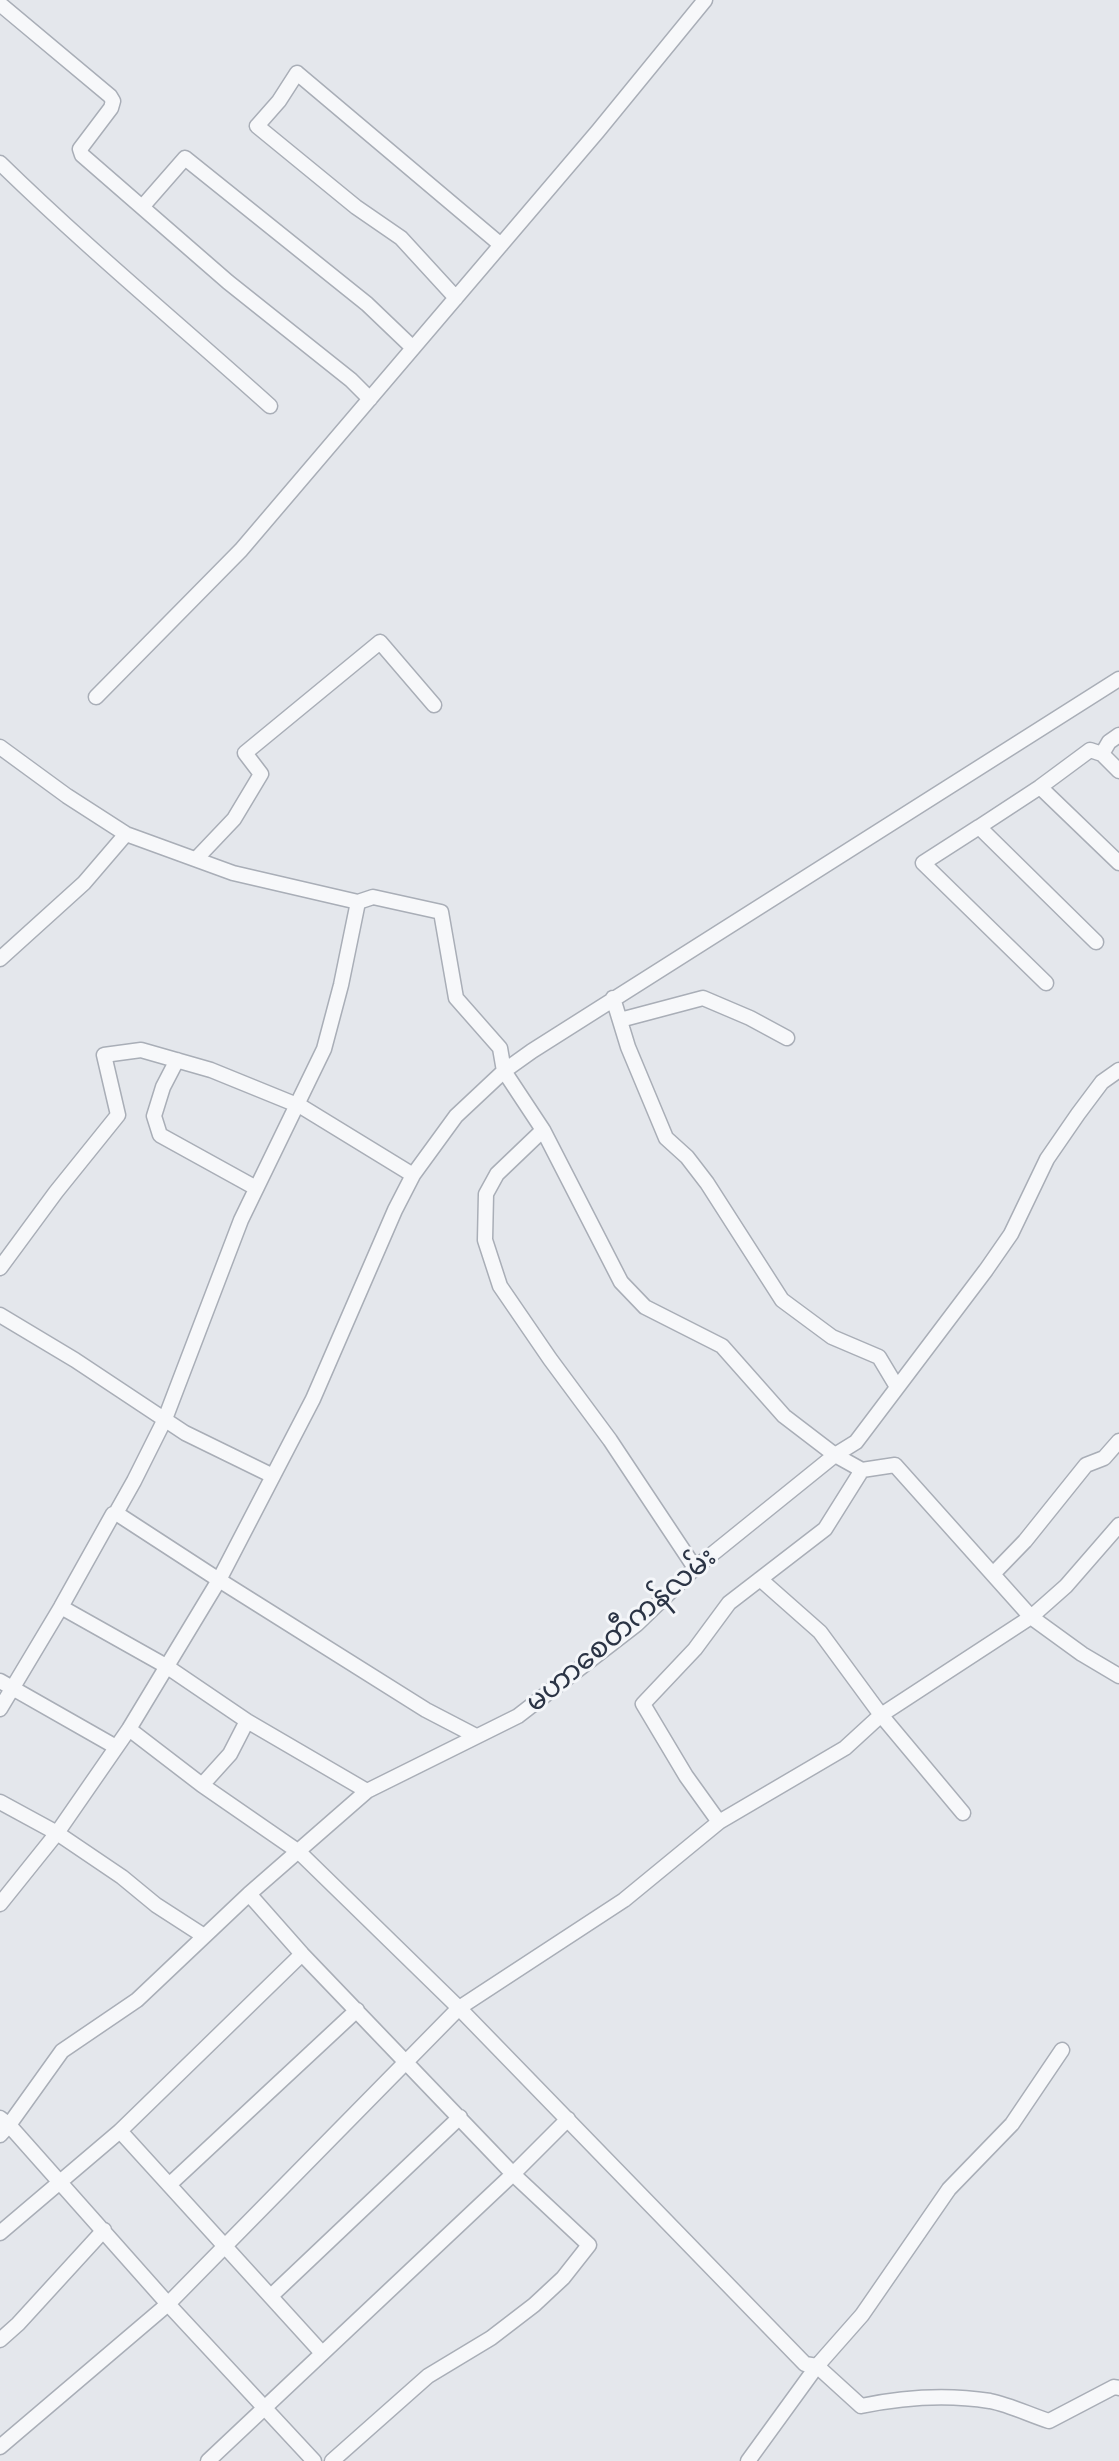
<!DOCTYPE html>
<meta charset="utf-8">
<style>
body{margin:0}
canvas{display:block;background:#e4e7ec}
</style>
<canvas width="1119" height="2461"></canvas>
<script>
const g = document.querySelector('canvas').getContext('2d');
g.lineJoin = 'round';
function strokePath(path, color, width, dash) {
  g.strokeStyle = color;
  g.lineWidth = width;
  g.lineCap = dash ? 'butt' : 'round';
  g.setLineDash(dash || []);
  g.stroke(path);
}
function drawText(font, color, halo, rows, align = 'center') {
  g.font = font + ' Quicksand,"Noto Sans Myanmar",sans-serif';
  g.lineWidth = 6;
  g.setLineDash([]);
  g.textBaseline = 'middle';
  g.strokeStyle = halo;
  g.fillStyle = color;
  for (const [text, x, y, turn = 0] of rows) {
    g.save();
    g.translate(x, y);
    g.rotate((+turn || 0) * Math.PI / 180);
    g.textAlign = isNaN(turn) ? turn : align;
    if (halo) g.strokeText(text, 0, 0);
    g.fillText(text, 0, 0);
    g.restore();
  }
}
const minor = new Path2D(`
 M0,4l110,92 3,5 -2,7 -31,41 2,6 146,127 123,98 19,19
 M0,163c87,85 180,162 270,243
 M143,206l42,-48 182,146 46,44
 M456,298l-55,-60 -45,-31 -99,-81 22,-25 18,-28 204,172
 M96,697l145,-147 357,-419 107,-131
 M1119,735l-10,7 -7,12 17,17
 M0,747l67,49 59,38 107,39 125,29 -17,83 -17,64 -83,171 -76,199 -31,62 -18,32
 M1102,754l-12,-4 -50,37 79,76
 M1040,787l-61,40 117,115
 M979,827l-56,36 123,120
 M196,859l38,-40 27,-45 -16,-21 135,-111 54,63
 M358,902l15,-5 68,15 15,86 44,50 4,23 39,59 78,152 24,25 77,39 62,70 51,39 21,-13 130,-172 25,-36 36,-75 31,-45 24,-32 17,-12
 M0,959l84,-76 42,-49
 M613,998l15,49 38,91 21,19 20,26 75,117 50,37 47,20 18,30
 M620,1020l83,-22 47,20 37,20
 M177,1060l-14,27 -9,29 6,19 96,53
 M543,1130l-46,44 -11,20 -1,46 15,46 50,73 60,81 85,128
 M0,1268l56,-76 62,-77 -14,-60 37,-5 70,20 91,37 111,68
 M0,1315l75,45 110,73 88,43
 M993,1574l32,-33 61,-76 18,-7 15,-17
 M760,1579l60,53 61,83 82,98
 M61,1607l105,59 81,55 120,70
 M0,1681l116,66
 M0,1709l61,-102 52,-93 3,-1 103,67 207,130 50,26
 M129,1729l73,56 97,67 160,156 346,356 12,2 44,40c43,-9 85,-12 129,-5 20,4 40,14 59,20l65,-34 5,1
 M202,1785l28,-31 17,-33
 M0,1802l57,31 65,44 34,28 48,31
 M719,1822l-33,-46 -43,-72 52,-55 34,-46 96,-74 37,-59
 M249,1894l53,60 211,220 76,71 -26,33 -29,27 -43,33 -63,38 -96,85
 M0,1904l57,-71 72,-104 90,-149 94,-181 82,-189 18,-35 43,-59 48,-45 28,-20 587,-372
 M0,2118l9,7 53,-74 75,-51 112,-106 118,-103 151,-75 119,-92 58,-56 140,-113 27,15 33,-5 136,152 51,37 37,22
 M120,2131l202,222
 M0,2135l9,-10 159,179 146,157
 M169,2185l188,-175
 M0,2233l120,-102 182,-177
 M271,2296l189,-179
 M0,2340l18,-16 86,-94
 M0,2447l168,-143 291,-296 165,-108 95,-78 126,-74 36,-33 150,-98 35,-31 53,-61
 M208,2461l305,-287 55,-55
 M748,2461l69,-95 45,-51 87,-126 63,-65 50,-74`);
strokePath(minor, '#a9aeb7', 17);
strokePath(minor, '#f7f8fa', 14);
drawText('28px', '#2b3445', '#f4f6f9', [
 ["မဟာစေတီကန်လမ်း",621,1630,-40]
]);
</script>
